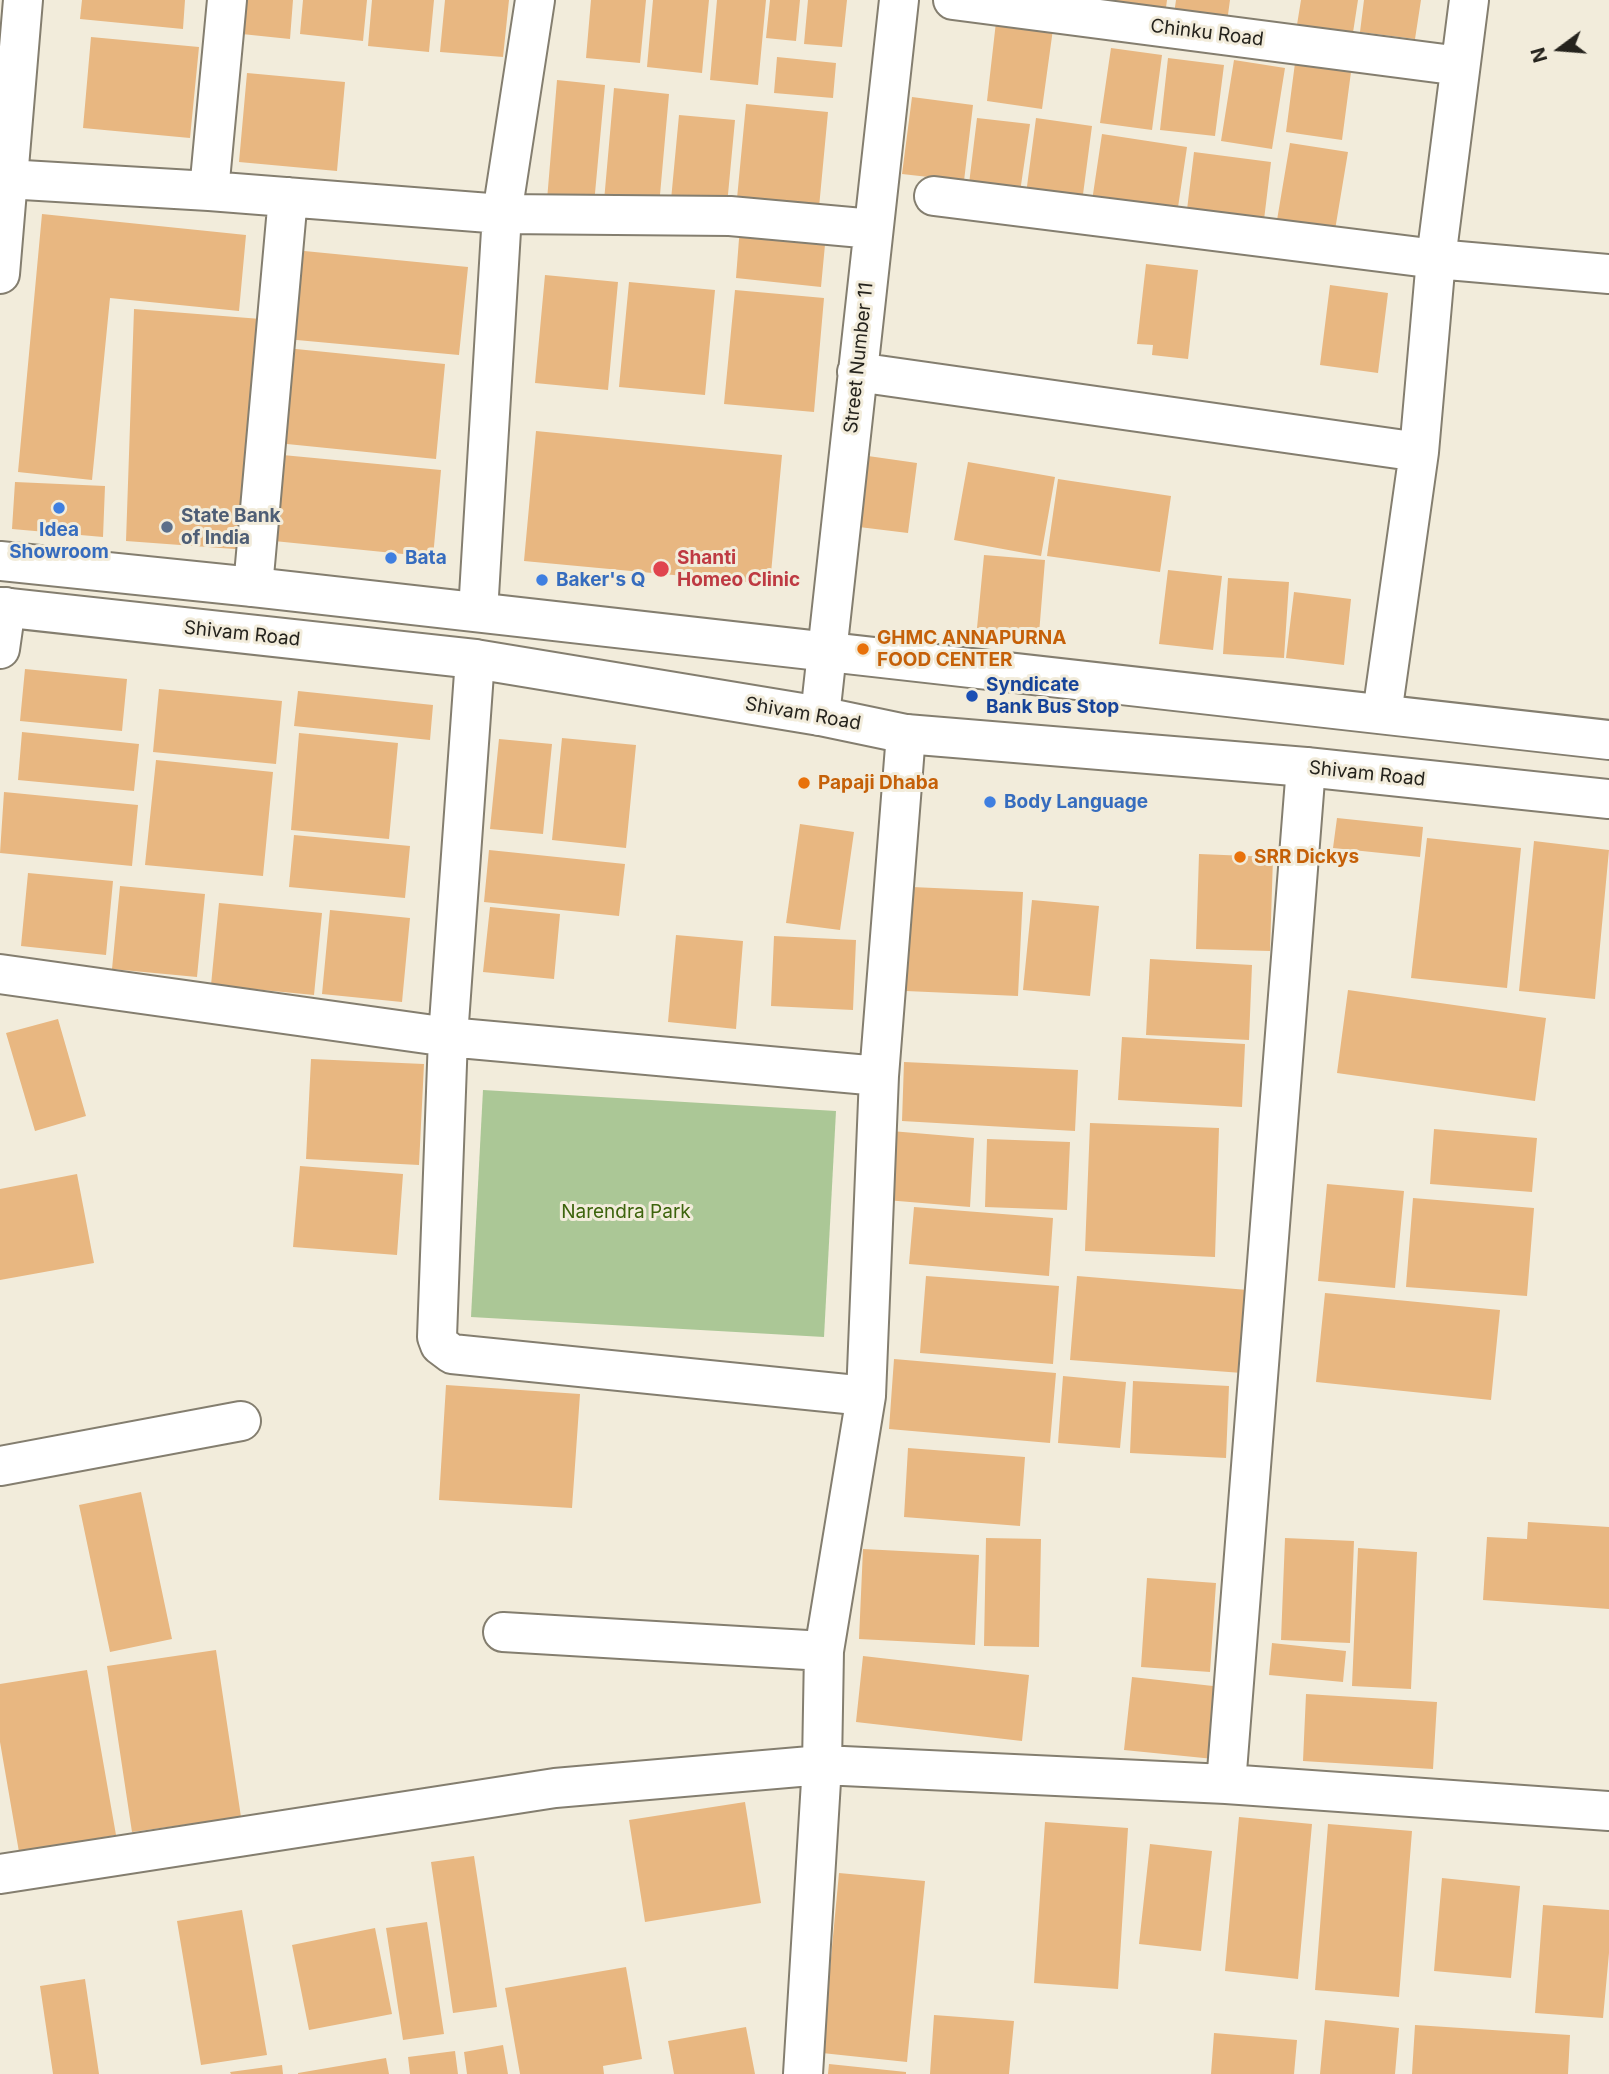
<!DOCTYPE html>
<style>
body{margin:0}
#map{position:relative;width:1609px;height:2074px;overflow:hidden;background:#f2ecdb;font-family:Inter,sans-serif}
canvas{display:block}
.north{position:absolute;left:1525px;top:14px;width:70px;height:70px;-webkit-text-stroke:5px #f2ecdb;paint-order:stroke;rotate:254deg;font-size:19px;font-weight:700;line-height:28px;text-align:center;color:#25231d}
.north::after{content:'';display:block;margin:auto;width:24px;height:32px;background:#25231d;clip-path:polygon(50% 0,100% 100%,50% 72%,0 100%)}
</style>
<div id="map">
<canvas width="1609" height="2074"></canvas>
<div class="north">N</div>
</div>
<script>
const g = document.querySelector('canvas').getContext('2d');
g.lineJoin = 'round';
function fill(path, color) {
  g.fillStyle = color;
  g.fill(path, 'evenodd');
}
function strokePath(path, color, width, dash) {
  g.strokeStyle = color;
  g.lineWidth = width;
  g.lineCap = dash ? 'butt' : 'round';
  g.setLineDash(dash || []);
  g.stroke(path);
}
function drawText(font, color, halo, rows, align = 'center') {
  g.font = font + ' Inter,sans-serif';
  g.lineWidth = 6;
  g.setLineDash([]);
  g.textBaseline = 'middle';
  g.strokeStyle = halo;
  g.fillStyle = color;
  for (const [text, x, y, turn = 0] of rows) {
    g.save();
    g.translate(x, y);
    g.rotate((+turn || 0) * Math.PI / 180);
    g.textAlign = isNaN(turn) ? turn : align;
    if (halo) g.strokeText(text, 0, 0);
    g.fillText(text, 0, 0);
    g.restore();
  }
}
fill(new Path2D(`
 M483,1090l353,21 -12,226 -353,-20z`), '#abc796');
fill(new Path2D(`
 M82,0h103l-2,29 -103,-10z
 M235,0h58l-3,39 -58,-6z
 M303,0h64l-4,41 -63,-7z
 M372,0h62l-5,52 -61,-6z
 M445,0h64l-6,57 -63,-5z
 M591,0h55l-6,63 -54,-5z
 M653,0h56l-7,73 -55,-6z
 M717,0h49l-8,85 -48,-5z
 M770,0h30l-4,41 -30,-3z
 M808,0h39l-5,47 -38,-3z
 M1112,0h55l-2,15 -54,-8z
 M1176,0h54l-3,22 -53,-8z
 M1301,0h57l-6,39 -56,-8z
 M1364,0h57l-6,39 -55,-7z
 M996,22l57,7 -11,80 -55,-8z
 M91,37l108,10 -9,91 -107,-10z
 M1111,48l51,7 -10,75 -52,-7z
 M777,57l59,6 -3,35 -59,-5z
 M1168,58l56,7 -9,71 -55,-6z
 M1234,60l51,8 -13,81 -51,-8z
 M1295,63l56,9 -9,68 -56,-8z
 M247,73l98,9 -8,89 -98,-9z
 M557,80l48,5 -11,119 -47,-4z
 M614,88l55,6 -10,112 -55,-5z
 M912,97l61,8 -9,76 -62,-7z
 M746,104l82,8 -10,106 -82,-9z
 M679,115l56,5 -8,85 -56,-5z
 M977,118l53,6 -10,68 -51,-8z
 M1036,118l56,8 -10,76 -56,-8z
 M1102,134l85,13 -10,67 -85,-13z
 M1290,143l58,9 -13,78 -58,-10z
 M1194,152l77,10 -8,66 -77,-10z
 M42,214l204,21 -7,76 -129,-13 -18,182 -74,-8z
 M740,226l86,8 -5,53 -85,-9z
 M294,250l174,17 -9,88 -173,-16z
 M1146,264l52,6 -10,89 -36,-4 1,-10 -16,-1z
 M545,275l73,7 -10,108 -73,-7z
 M629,282l86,8 -10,105 -86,-8z
 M1330,285l58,8 -10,80 -58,-8z
 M735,290l89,8 -10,114 -90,-8z
 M134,309l127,10 -13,231 -122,-9z
 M286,348l159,16 -9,95 -159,-16z
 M536,431l246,24 -12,129 -246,-23z
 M272,454l169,16 -8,87 -169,-17z
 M868,456l49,7 -9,70 -49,-6z
 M968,462l87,15 -14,79 -87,-16z
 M1058,479l113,17 -11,76 -113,-16z
 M15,482l90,4 -2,51 -91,-8z
 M984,555l61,5 -6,74 -62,-6z
 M1168,570l54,6 -9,74 -54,-6z
 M1228,578l61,4 -5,76 -61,-4z
 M1294,592l57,7 -7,66 -58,-7z
 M25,669l102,10 -5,52 -102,-10z
 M159,689l123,12 -6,63 -123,-12z
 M298,691l135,14 -3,35 -136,-14z
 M22,732l117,12 -5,47 -116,-11z
 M299,733l99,10 -9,96 -98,-9z
 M562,738l74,7 -10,103 -74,-8z
 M499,739l53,5 -9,90 -53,-5z
 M156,760l117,12 -10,104 -118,-11z
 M4,792l134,13 -6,61 -132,-13z
 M1337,818l86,9 -3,30 -87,-9z
 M800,824l54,8 -14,98 -54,-7z
 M294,835l116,11 -5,52 -116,-11z
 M1427,838l94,10 -14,140 -96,-10z
 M1534,841l75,9 -14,149 -76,-8z
 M489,850l136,14 -6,52 -135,-14z
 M1199,854l74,3 -3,94 -74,-2z
 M28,873l85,8 -7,74 -85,-9z
 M120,886l85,8 -8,83 -85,-8z
 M912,887l111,5 -5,104 -112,-5z
 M1032,900l67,6 -9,90 -67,-6z
 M219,903l103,10 -8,82 -103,-10z
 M490,907l70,7 -6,65 -71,-7z
 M330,910l80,8 -8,84 -80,-8z
 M676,935l67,6 -7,88 -68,-7z
 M774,936l82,4 -3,70 -82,-4z
 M1150,959l102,6 -3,75 -103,-5z
 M1348,990l198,28 -11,83 -198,-28z
 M58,1019l28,97 -51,15 -29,-98z
 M1122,1037l123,7 -3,63 -124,-7z
 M311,1059l113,5 -5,101 -113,-6z
 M904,1062l174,8 -3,61 -173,-10z
 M1090,1123l129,5 -4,129 -130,-6z
 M1434,1129l103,9 -5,54 -102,-8z
 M891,1131l83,7 -4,69 -84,-7z
 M987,1139l83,3 -3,68 -82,-3z
 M300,1166l103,8 -6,81 -104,-8z
 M77,1174l17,89 -94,17v-91z
 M1327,1184l77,7 -9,97 -77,-7z
 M1413,1198l121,10 -7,88 -121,-9z
 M914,1207l139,11 -4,58 -140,-12z
 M926,1276l133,10 -6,78 -133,-11z
 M1077,1276l171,14 -6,83 -172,-13z
 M1325,1293l175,17 -9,90 -175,-18z
 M894,1359l162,14 -6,70 -161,-14z
 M1063,1376l63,6 -6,66 -62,-5z
 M1133,1381l96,5 -3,72 -96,-5z
 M446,1385l134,9 -8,114 -133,-8z
 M908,1448l117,9 -5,69 -116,-9z
 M141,1492l31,147 -62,13 -31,-147z
 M1528,1522l81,5v82l-126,-9 4,-63 40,2z
 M986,1538l55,1 -2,108 -55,-1z
 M1285,1538l69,3 -4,102 -69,-3z
 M1358,1548l59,4 -6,137 -59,-3z
 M863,1549l116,6 -4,90 -116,-6z
 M1147,1578l69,5 -6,89 -69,-5z
 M1272,1643l74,8 -3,31 -74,-7z
 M216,1650l25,167 -109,15 -25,-166z
 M863,1656l166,19 -7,66 -166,-19z
 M87,1670l29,165 -97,17 -19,-110v-58z
 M1132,1677l90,10 -8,72 -90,-9z
 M1306,1694l131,8 -4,67 -130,-8z
 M745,1802l16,101 -116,19 -16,-102z
 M1239,1817l73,7 -14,155 -73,-8z
 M1045,1822l83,6 -10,161 -84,-6z
 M1328,1824l84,7 -13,166 -84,-7z
 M1150,1844l62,7 -11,100 -62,-7z
 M474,1856l23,151 -44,6 -22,-151z
 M839,1873l86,8 -18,181 -85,-9z
 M1442,1878l78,8 -9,92 -77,-7z
 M1543,1905l66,5v43l-6,65 -68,-5z
 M242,1910l25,145 -66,10 -24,-144z
 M427,1922l17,112 -41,6 -17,-112z
 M375,1928l17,86 -83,16 -17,-85z
 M626,1967l16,92 -39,7 1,8h-84l-15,-86z
 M85,1979l14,95h-46l-13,-88z
 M934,2015l80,6 -5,53h-79z
 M1325,2020l74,8 -4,46h-75z
 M1415,2025l155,10 -2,39h-156z
 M746,2027l9,47h-81l-6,-33z
 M1214,2033l83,7 -3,34h-83z
 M503,2045l5,29h-41l-3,-22z
 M455,2051l3,23h-48l-2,-17z
 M386,2058l3,16h-91v-1z
 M829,2064l77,8v2h-78z
 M282,2065l1,9h-52l-1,-2z`), '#e8b781');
const street = new Path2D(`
 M953,0l507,66
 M6,179l203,12 293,23 228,2 143,13
 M209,191l18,-191
 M934,196l502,63 173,15
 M857,372l562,80
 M253,587l35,-390
 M478,612l24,-398 33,-214
 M0,649l6,-42
 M475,659l-27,378 -11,300 3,8 12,9 414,42
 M1382,714l37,-262 17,-193 33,-259
 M820,716l79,-716
 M0,974l448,63 431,39
 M0,1466l241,-45
 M503,1632l321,19
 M1226,1784l80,-1017
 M0,1874l555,-86 267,-23 404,19 383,27
 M803,2074l19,-309 2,-114 42,-255 13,-320 27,-342`);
const secondary = new Path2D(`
 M0,274l23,-274
 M0,561l253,26 1356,153
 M0,607l475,52 345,57 86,18 400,33 303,32`);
strokePath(street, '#847e6f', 42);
strokePath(secondary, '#847e6f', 42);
strokePath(street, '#fff', 38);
strokePath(secondary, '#fff', 38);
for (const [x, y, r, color] of [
 [59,508,7,"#3f7fe0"],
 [167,527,7,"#5c6f8a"],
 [391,558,7,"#3f7fe0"],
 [661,569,9,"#e0444e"],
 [542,580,7,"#3f7fe0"],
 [863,649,7,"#e8710a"],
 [972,696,7,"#1a4fb4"],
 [804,783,7,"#e8710a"],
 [990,802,7,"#3f7fe0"],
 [1240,857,7,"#e8710a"]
]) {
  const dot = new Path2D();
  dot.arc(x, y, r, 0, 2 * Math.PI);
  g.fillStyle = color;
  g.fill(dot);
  strokePath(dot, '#f2ecdb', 2.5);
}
drawText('19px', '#25231d', '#f2ecdb', [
 ["Chinku Road",1207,33,7],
 ["Street Number 11",859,358,-84],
 ["Shivam Road",242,634,6],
 ["Shivam Road",803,714,10],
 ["Shivam Road",1367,774,6]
]);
drawText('bold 19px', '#4e5e75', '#f2ecdb', [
 ["State Bank",181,516],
 ["of India",181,538]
], 'left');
drawText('bold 19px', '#366cbe', '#f2ecdb', [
 ["Idea",59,530,"center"],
 ["Showroom",59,552,"center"],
 ["Bata",405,558],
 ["Baker's Q",556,580],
 ["Body Language",1004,802]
], 'left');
drawText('bold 19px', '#be3a42', '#f2ecdb', [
 ["Shanti",677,558],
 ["Homeo Clinic",677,580]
], 'left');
drawText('bold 19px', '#c56008', '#f2ecdb', [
 ["GHMC ANNAPURNA",877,638],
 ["FOOD CENTER",877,660],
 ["Papaji Dhaba",818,783],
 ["SRR Dickys",1254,857]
], 'left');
drawText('bold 19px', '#164399', '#f2ecdb', [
 ["Syndicate",986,685],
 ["Bank Bus Stop",986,707]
], 'left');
drawText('19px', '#3d640d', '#f2ecdb', [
 ["Narendra Park",626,1212]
]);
</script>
